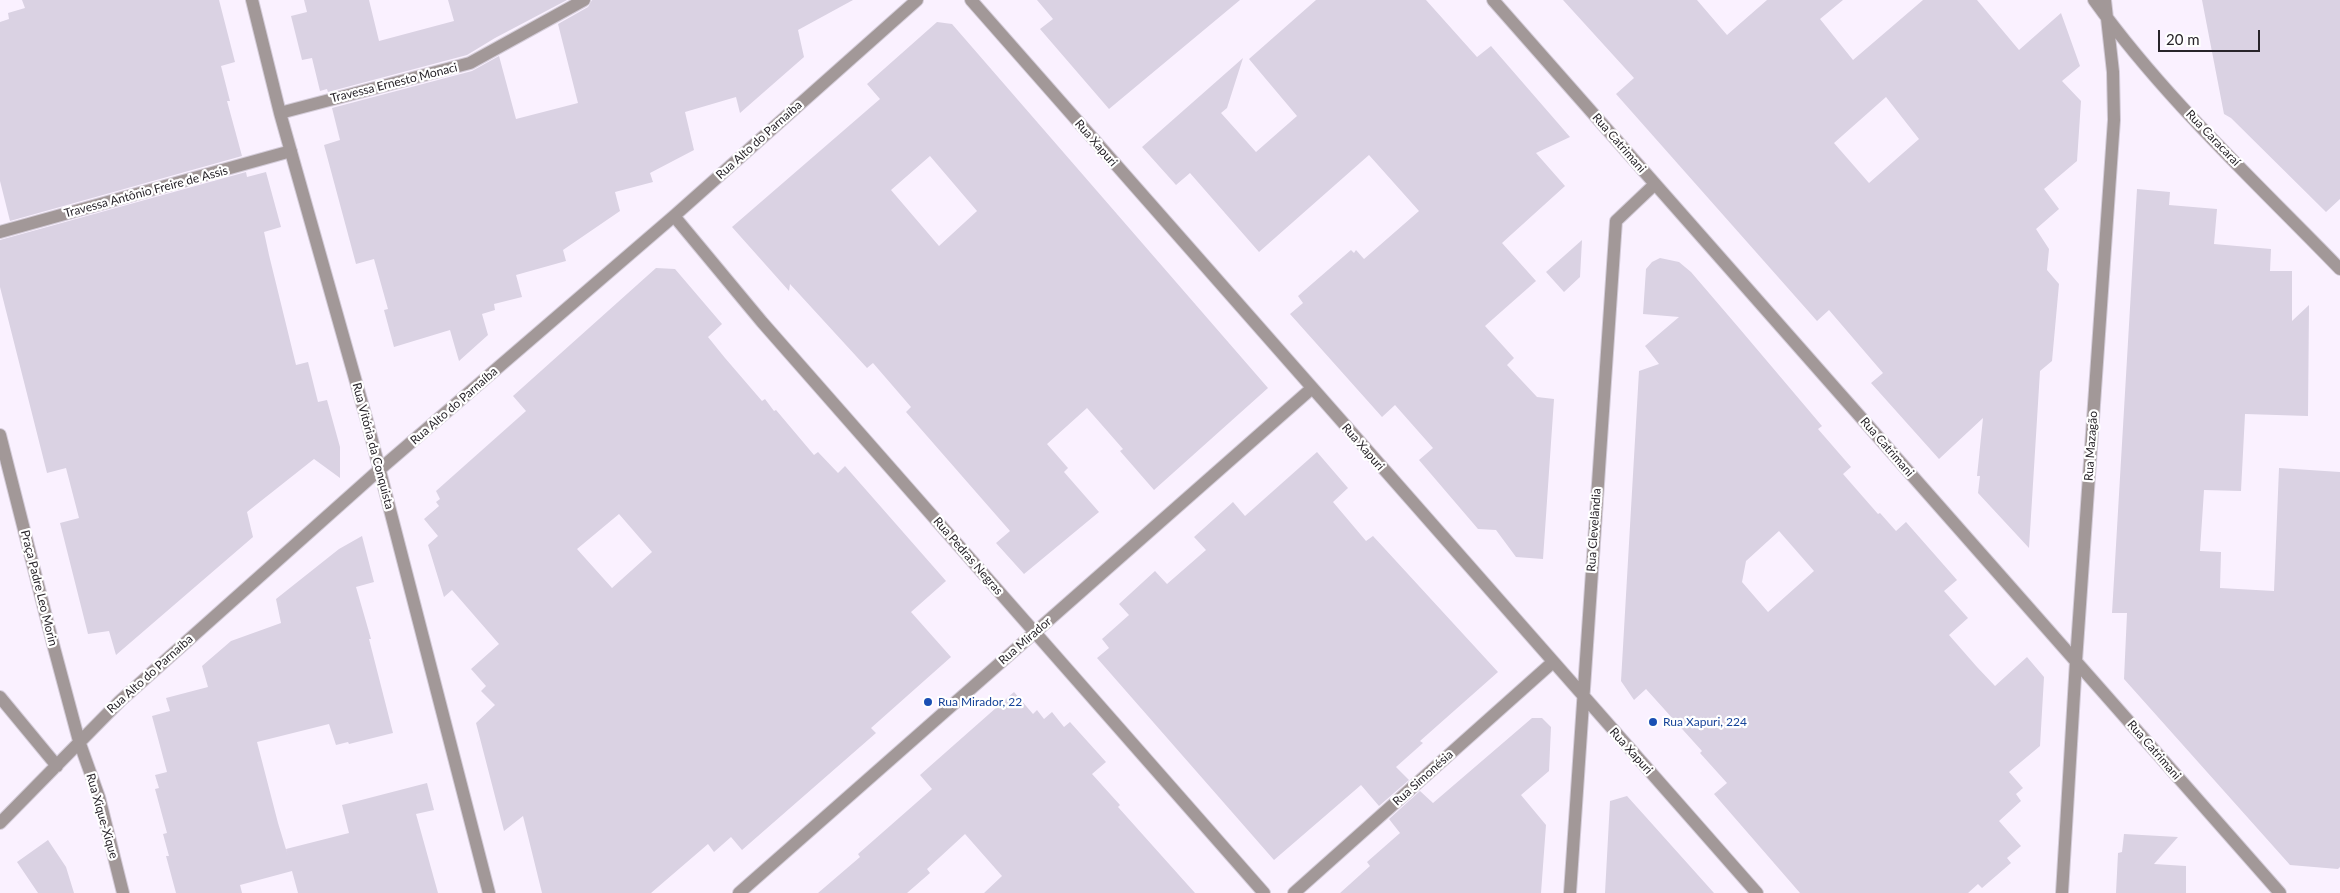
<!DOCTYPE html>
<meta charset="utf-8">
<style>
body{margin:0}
#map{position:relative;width:2340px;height:893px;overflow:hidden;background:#faf1ff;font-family:Lato,sans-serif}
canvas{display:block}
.scale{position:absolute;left:2158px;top:30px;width:102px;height:22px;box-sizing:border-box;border:2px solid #28242a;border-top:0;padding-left:6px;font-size:15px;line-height:18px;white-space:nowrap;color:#28242a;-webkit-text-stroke:4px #fff;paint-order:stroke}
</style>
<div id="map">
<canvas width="2340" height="893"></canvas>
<div class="scale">20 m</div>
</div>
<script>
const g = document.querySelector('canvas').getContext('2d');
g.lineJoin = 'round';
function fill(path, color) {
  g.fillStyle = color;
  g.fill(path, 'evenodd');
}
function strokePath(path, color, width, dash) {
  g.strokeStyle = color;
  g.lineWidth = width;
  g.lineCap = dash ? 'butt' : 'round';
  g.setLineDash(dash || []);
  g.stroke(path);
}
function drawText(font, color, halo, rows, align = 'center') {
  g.font = font + ' Lato,sans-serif';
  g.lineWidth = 4.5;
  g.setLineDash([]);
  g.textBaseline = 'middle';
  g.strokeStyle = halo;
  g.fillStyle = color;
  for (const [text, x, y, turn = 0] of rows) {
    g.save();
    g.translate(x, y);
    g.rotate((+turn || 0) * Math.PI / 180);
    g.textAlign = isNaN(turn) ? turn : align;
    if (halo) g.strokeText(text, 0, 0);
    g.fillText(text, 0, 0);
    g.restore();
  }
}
fill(new Path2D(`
 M22,0h197l16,62 -14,4 9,35h-3l15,55 -232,65 -10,-40v-159l9,-3 -1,-6 17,-5z
 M304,0h65l10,41 75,-20 -6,-21h119l-72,38 -28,17 -139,37 -1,-3 -7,2 -8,-33 -10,2 -11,-44 16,-4z
 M592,0h261l-55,30 6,27 -64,56 -4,-16 -51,15 9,38 -44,23 3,9 -38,10 5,19 -57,39 3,11 -50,14 6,22 -28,7 1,6 -13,4 6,21 -29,26 -9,-31 -56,17 -10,-37 4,-1 -14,-50 -18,5 -32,-119 16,-5 -8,-32 140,-37 27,-15 17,63 62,-16 -20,-79 30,-17z
 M1037,0h203l-131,109 -69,-80 13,-10z
 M1316,0h110l51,57 14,-11 79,91 -34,16 29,33 -63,57 34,38 -51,45 29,32 -7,7 30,32 17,2 -11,160 -27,-2 -20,-27 -18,-1 -59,-69 14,-12 -38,-43 -13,12 -92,-103 13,-11 -5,-7 53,-46 3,3 2,-3 8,9 55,-48 -50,-56 -110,97 -69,-79 -14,12 -34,-38 101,-89 -16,50 -6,5 35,39 41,-36 -48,-57z
 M1563,0h134l30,35 40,-35h76l-23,19 33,41 70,-60h54l42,50 42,-37 19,53 -18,15 19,20 -4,60 -33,28 15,20 -23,20 13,20 -2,21 12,14 -7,77 -12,10 -11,177 -51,-55 2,-17h-3l6,-58 -44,41 -68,-76 12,-10 -54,-63 -12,11 -201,-227 18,-16zM1886,97l33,42 -50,44 -35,-40z
 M2202,0h138v199l-14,13 -95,-94 -7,-4z
 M937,22l15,2 316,364 -114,102 -34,-39 3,-2 -36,-41 -40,36 21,24 -4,4 35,40 -75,62 -28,-31 14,-12 -104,-119 5,-5 -38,-44 -6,5 -77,-84 -1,7 -57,-64 148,-128 -13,-15zM930,156l47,55 -38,35 -48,-56z
 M246,172l1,5 19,-5 15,55 -17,5 5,23 27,110 12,-3 10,40 9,-2 13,47v31l-26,-19 -67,53 6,25 -137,118 -7,-24 -21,3 -28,-111 19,-5 -13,-50 -19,5 -47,-186v-47z
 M2137,189l33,3 -1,13 48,4 -3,35 57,5 -1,22h22v50l17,-16 -1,111 -63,-2 -4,77 -37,-1 -4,61 21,1 -1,36 54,3 5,-123 61,4v395l-2,2 -48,-4 -166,-186 3,-66h-15z
 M1582,240l-2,37 -16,15 -18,-20z
 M1660,258l19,4 12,10 48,56 83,98 -4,3 33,38 -8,7 35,40 2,-1 16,18 10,-9 51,58 -13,11 24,27 -19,17 28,32 18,19 32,-29 17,20 -4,69 -31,26 14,16 -7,6 5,7 -22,20 22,25 -14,12 4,5 -29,25 -4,-4 -10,9h-168l-86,-99 13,-11 -27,-30 2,-2 -56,-62 -12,11 -13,-19 18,-310 20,-7 -14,-18 34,-29 -36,-3 3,-45 6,-7zM1779,531l35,40 -46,41 -26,-30 4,-21z
 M656,268l19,1 47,55 -14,13 17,21 37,43 3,-2 9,12 2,-1 38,45 4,-3 20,21 7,-7 101,115 -35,31 40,45 -80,71 5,5 -134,117 -11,-13 -17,15 -6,-8 -57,49h-109l-19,-77 -19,15 -28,-108 19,-18 -14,-14 5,-5 -15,-17 28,-25 -47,-54 -8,7 -16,-52 10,-9 -14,-17 15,-13 -3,-4 4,-3 -4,-8 90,-80 -13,-15zM619,514l33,38 -40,36 -35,-39z
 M1317,452l31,36 -15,14 33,39 7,-5 125,136 -78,69 3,2 -27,24 13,13 -30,26 -18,-21 -87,75 -177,-202 12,-10 -7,-9 27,-24 -10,-11 36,-33 12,13 39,-34 -12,-13 39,-35 12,14z
 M362,536l12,46 -18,5 15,52h-2l24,94 -44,11 -1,-2 -12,3 -7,-21 -72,18 21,81 10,33 -2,-7 63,-16 -7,-28 85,-22 7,27 -18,4 22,79h-140l-6,-22 -52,14 2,8h-66l-10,-37h3l-6,-22 4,-1 -12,-44 4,-1 -4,-13 12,-3 -15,-56 18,-5 -4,-13 42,-11 -6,-21 29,-25 50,-18 -5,-24 63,-50z
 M1014,692l19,22 4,-4 7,9 8,-7 12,15 6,-5 36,40 -14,12 28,31 -2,2 77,86h-211l18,-17 -37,-42 -38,35 3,4 -23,20h-89l42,-36 -2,-3 74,-65 -12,-14z
 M1532,718h10l9,9 -2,44 -28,24 25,30 -5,68h-201l30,-27 -3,-4 33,-29 -11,-14 31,-28 13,12z
 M1627,796l18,20 69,77h-109l5,-92z
 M2124,834l54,3 -24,27 32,2v27h-70l2,-40 4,-1z
 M48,840l18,27 8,26h-36l-21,-31z`), '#dad2e3');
const minor = new Path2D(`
 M252,0l28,113 87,308 122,472
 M971,0l786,893
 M1493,0l787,893
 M2094,0c70,98 162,182 246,269
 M280,113l190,-50 114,-63
 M674,216l88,106 502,571
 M0,232l291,-81
 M0,435l53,209 26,97 20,56 24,96
 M0,697l57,69
 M0,823l120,-122 259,-231 295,-254 243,-216
 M739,893l572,-504
 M1294,893l259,-231
 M1570,893l46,-672 39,-37
 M2062,893l14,-232 38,-541 -1,-48 -8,-72`);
strokePath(minor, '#d4ccd9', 14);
strokePath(minor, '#a29898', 12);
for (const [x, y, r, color] of [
 [928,702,5,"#1a4fb4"],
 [1653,722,5,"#1a4fb4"]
]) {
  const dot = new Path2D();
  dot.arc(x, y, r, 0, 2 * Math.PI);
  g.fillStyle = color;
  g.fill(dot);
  strokePath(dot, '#fff', 2);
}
drawText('12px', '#28242a', '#fff', [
 ["Travessa Ernesto Monaci",394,83,-14],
 ["Rua Caracaraí",2213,138,46],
 ["Rua Alto do Parnaíba",759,140,-42],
 ["Rua Xapuri",1096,143,49],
 ["Rua Catrimani",1619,143,49],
 ["Travessa Antônio Freire de Assis",146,192,-15],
 ["Rua Alto do Parnaíba",454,406,-41],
 ["Rua Vitória da Conquista",373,446,75],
 ["Rua Mazagão",2091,446,-86],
 ["Rua Xapuri",1363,447,49],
 ["Rua Catrimani",1887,447,49],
 ["Rua Clevelândia",1594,530,-86],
 ["Rua Pedras Negras",968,556,49],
 ["Praça Padre Leo Morin",39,588,76],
 ["Rua Mirador",1025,641,-41],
 ["Rua Alto do Parnaíba",150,674,-42],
 ["Rua Catrimani",2154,750,49],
 ["Rua Xapuri",1631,751,48],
 ["Rua Simonésia",1423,778,-42],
 ["Rua Xique-Xique",102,816,74]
]);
drawText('12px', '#164399', '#fff', [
 ["Rua Mirador, 22",938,702],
 ["Rua Xapuri, 224",1663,722]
], 'left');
</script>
